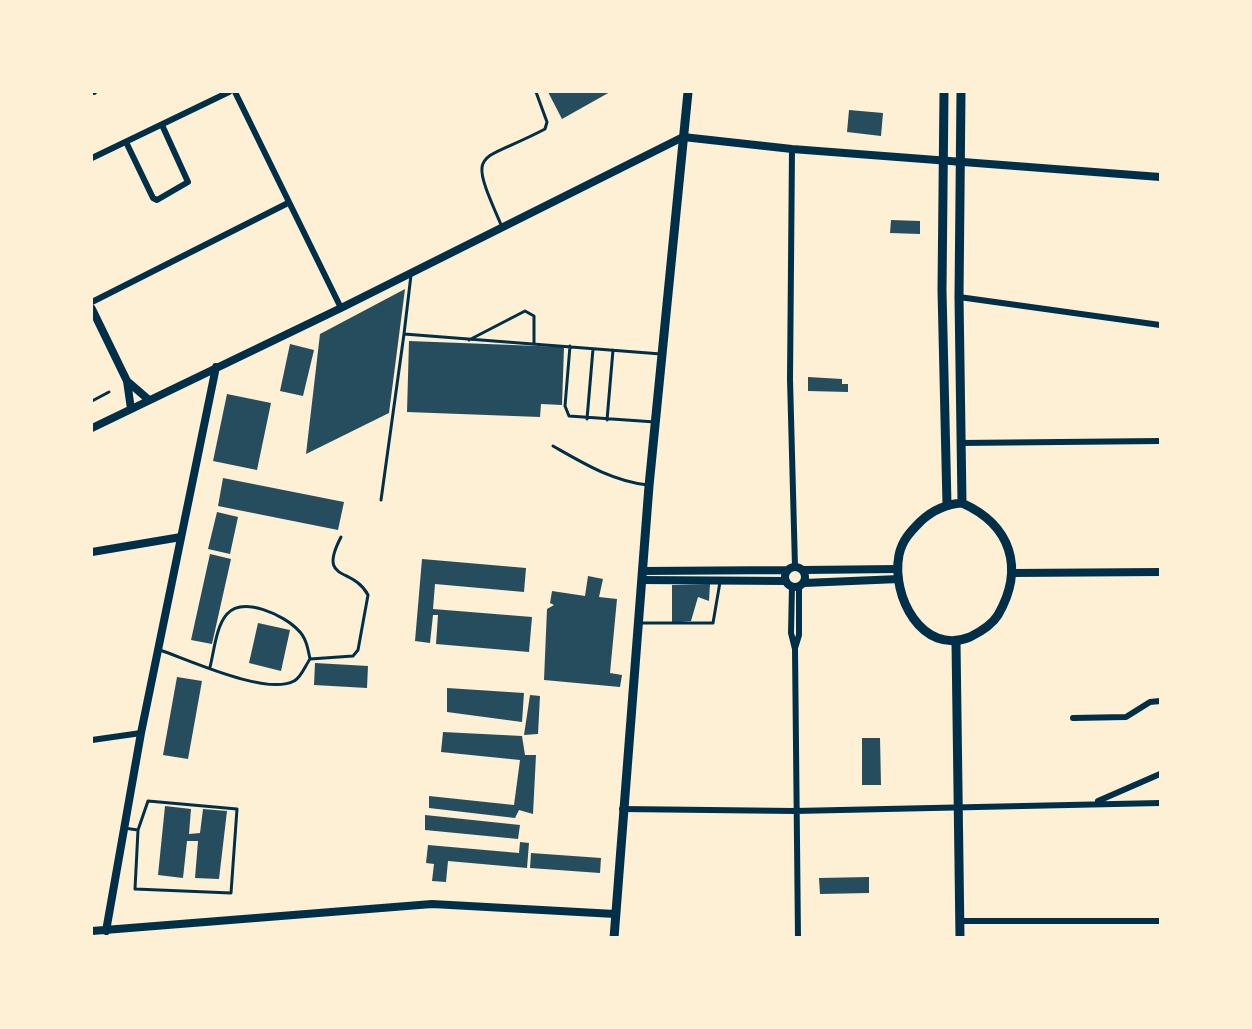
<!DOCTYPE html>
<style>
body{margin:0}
#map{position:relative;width:1252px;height:1029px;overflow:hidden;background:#fdf0d5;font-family:Overpass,sans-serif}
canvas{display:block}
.frame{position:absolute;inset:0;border:93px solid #fdf0d5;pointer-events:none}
</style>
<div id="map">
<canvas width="1252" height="1029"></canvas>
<div class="frame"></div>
</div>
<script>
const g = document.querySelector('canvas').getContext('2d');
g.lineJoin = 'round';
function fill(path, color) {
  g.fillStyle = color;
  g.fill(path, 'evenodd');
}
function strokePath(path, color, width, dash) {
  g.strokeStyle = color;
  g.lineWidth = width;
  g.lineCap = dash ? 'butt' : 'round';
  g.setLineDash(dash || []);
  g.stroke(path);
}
fill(new Path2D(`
 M548,92h62l-48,27z
 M849,110l34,3 -2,23 -34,-4z
 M891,220l29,1v13l-30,-1z
 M405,289l-16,124 -83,41 14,-120z
 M409,341l155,6 -2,58 -21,-1 -1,13 -133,-5z
 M290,344l24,6 -11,46 -23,-5z
 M808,377l34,2v5h6v8l-40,-1z
 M227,394l44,9 -14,67 -44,-9z
 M223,478l121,24 -6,28 -120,-24z
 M217,512l21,5 -8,37 -22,-5z
 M210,554l21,5 -19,85 -21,-4z
 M422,559l104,9 -2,24 -89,-8 -2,25 99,8 -3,35 -93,-8 2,-29h-5l-3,28 -15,-2z
 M588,576l15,3 -4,18 18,2 -7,74 12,2 -2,12 -76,-7 3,-71 7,-4 -4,-2 2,-12 33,5z
 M710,584l-1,17 -11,-4 -7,24 -19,2v-38z
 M258,623l32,7 -9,41 -32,-8z
 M315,663l53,3 -1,22 -53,-3z
 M177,677l25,4 -14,78 -25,-4z
 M447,688l77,5 -2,29 -75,-10z
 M530,695l10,1 -2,38 -14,1z
 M443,732l79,4 3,19h11l-3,59 -14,-4 -4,8 -86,-10v-12l85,9 6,-45 -79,-8z
 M862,738h18l1,47h-19z
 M165,806l26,3 -2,25 11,-1 3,-24 24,2 -8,68 -24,-1 3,-37h-11l-4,37 -25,-3z
 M425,815l95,10 -2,14 -93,-9z
 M520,842l9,1 -2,25 -79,-7 -2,21 -14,-1 2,-17 -8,-1 2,-18 91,8z
 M531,853l70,5 -1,15 -70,-5z
 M869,877v16l-49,1 -1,-16z`), '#264d5e');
strokePath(new Path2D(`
 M502,227c-36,-82 -25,-62 43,-98l2,-7 -11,-30
 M411,275l-7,59 257,20
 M469,340l56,-29 9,5v28
 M570,346l-5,60 4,10 86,6
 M92,401l17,-9
 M587,419l6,-70
 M607,420l6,-70
 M553,446c30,17 59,35 95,39
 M381,500l23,-166
 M640,623h73l7,-41
 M160,650c29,10 107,46 134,31 7,-3 11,-15 16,-22l43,-3 5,-6 10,-55c-15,-29 -51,-12 -27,-58
 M210,667c4,-15 6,-41 17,-53 16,-18 57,1 71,16 8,7 10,19 12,29
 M124,828l14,2 -3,59 96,4 6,-84 -89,-8 -10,29`), '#003049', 3);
strokePath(new Path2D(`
 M92,92h2
 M235,92l106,216
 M126,142l27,56 4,2 31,-18 -26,-57
 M792,149l-2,230 5,188
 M92,158l137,-66
 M959,297l201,28
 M92,302l196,-99
 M960,443l200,-2
 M792,586l-1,47 4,16 3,289
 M795,648l4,-13v-49
 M1073,718l53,-1 24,-15 10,-1
 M92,740l49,-7
 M1098,801l62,-27
 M622,809l173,2 365,-8
 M960,921h200`), '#003049', 6);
strokePath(new Path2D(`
 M92,309l35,72 4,28
 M127,381l22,19
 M92,428l249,-120 342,-171 109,12 368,28
 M92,552l89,-15
 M92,931l340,-27 183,10
 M106,931l35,-198 75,-366`), '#003049', 8);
strokePath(new Path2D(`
 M785 577a10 10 0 1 1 20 0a10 10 0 1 1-20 0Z
 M803,570l95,-1
 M643,571l145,-1
 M1012,573l148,-1
 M642,580l144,1
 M804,583l95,-4`), '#003049', 8);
strokePath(new Path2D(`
 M944,92l-2,198 5,215
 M961,92l-2,205 3,206
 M962,503c49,22 63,65 36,112 -6,10 -18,17 -28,22 -48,19 -79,-41 -71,-82 3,-15 12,-24 22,-34 12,-11 25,-17 41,-18z
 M956,642l4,296
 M614,938l35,-452 39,-394`), '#003049', 9);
</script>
